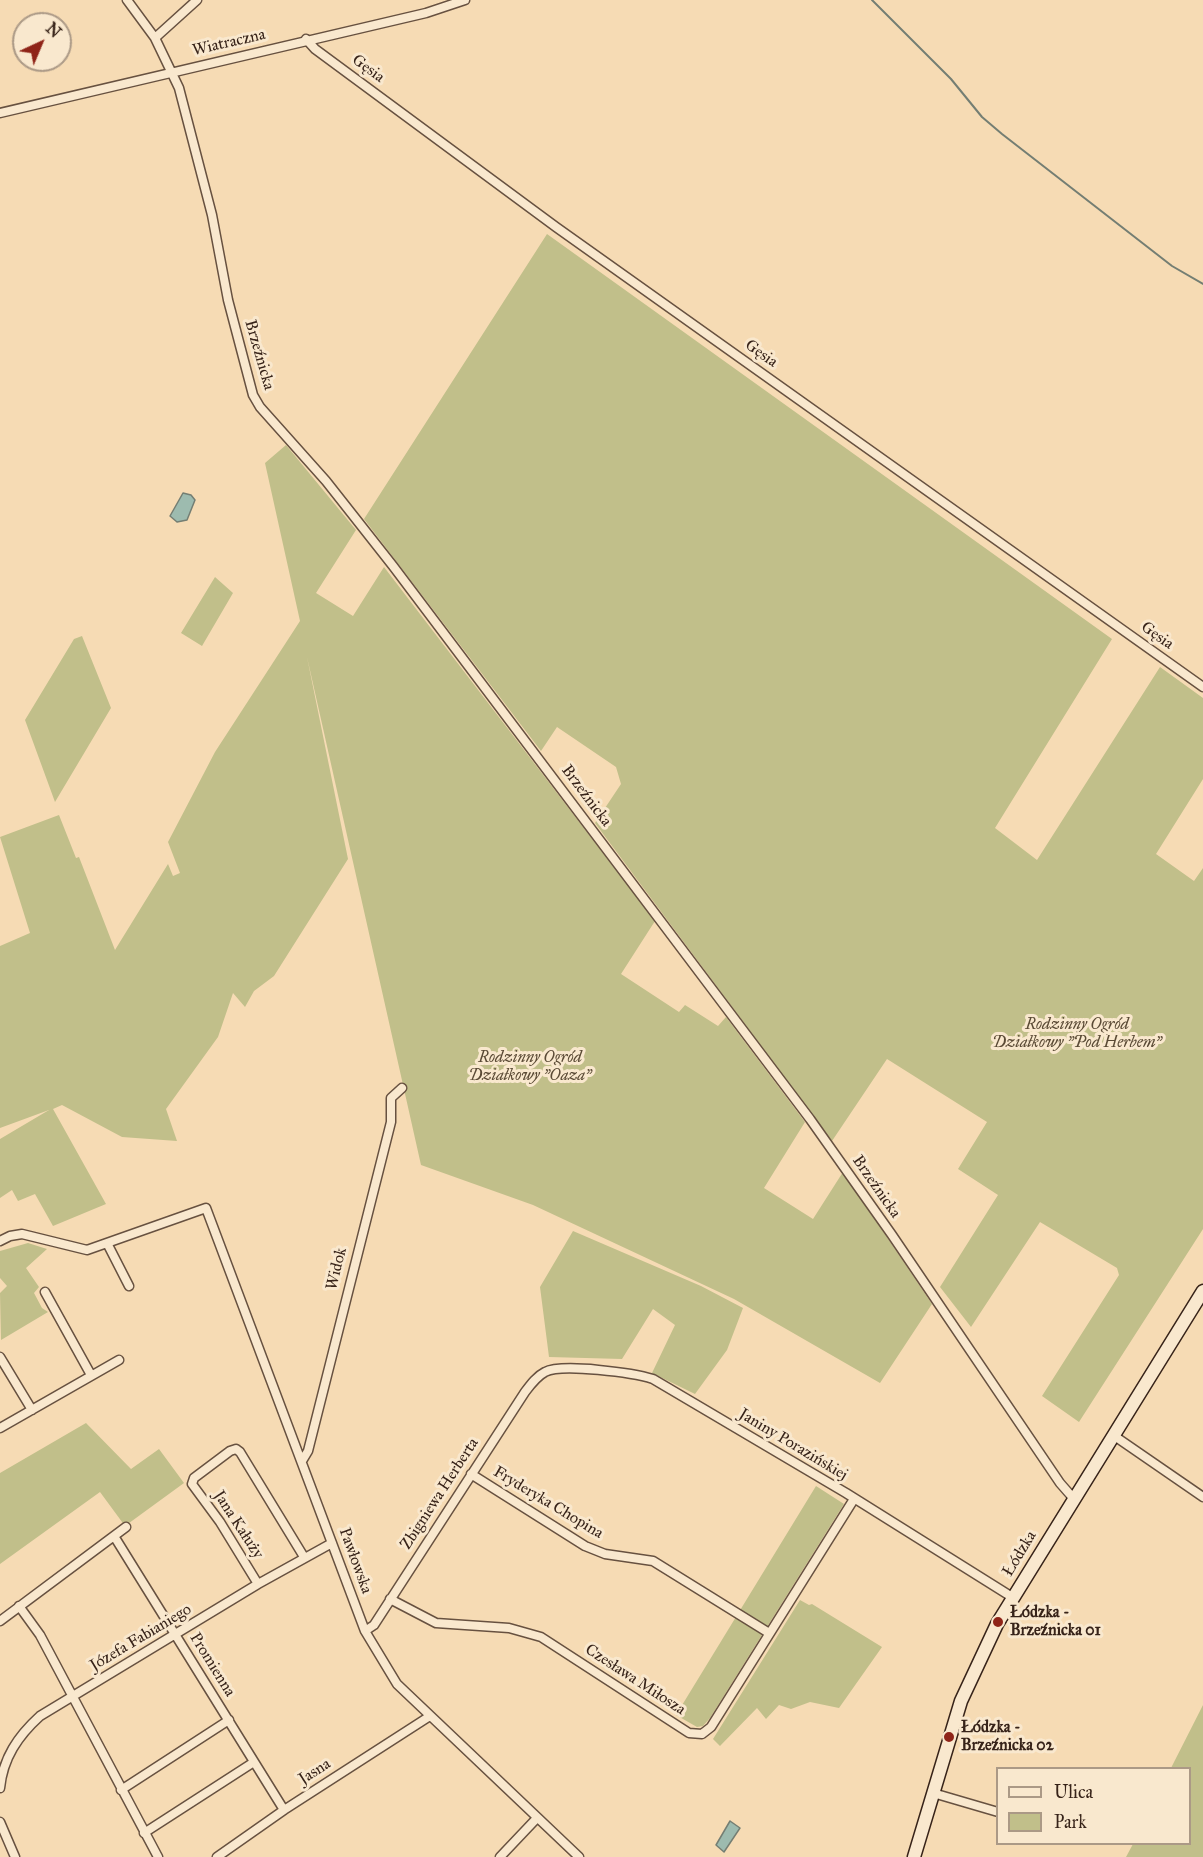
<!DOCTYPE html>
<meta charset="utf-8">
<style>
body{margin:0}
#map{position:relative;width:1203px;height:1857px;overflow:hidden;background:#f6dbb4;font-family:"IM FELL Great Primer",serif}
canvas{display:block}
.legend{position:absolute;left:996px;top:1767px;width:195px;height:78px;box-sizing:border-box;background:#f9e8ce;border:2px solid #ab9986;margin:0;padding:8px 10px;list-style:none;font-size:18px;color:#372319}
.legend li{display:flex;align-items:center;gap:12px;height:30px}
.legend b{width:30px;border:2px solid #ab9986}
.north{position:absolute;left:12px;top:12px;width:60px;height:60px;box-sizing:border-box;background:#f9e8ce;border:2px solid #ab9986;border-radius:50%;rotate:44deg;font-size:16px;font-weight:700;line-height:24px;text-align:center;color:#372319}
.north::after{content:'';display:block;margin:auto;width:21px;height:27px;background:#8f2418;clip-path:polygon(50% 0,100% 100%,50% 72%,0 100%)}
</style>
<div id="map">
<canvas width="1203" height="1857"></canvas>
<ul class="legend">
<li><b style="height:8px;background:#f9e8ce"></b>Ulica</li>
<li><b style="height:16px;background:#c1bf8a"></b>Park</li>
</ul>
<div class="north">N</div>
</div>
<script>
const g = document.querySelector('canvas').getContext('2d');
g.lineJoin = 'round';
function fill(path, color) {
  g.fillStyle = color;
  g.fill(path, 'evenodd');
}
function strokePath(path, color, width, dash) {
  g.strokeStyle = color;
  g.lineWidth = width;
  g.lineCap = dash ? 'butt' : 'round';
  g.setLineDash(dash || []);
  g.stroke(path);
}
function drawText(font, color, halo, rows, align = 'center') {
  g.font = font + ' "IM FELL Great Primer",serif';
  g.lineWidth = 6;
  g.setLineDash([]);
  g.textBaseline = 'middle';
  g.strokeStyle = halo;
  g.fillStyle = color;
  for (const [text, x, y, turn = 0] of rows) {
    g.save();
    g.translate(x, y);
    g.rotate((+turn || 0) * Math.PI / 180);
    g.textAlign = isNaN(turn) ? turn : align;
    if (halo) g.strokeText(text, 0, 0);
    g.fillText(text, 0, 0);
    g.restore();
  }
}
fill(new Path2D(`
 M547,234l565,405 -117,189 42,32 123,-193 43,31v81l-47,75 38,27 9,-13v361l-124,193 -37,-26 77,-121 -2,-7 -77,-46 -69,105 -31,-40 58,-92 -40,-26 29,-47 -100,-63 -55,82 -237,-318 26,-39 -5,-17 -59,-40 -16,24 -177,-232z
 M286,445l70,85 -40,63 37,23 31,-49 271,354 -34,53 58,38 6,-7 33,21 8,-9 79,105 -41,66 49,31 30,-47 89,132 -52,79 -146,-84 -201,-94 -112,-40 -114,-508 41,202 -74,117 -20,15 -9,16 -12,-14 -15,44 -52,72 11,32 -55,-4 -60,-32 -9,4 53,95 -53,22 -18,-32 -17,7 -6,-11 -12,8v-59l49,-29 -49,18v-182l30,-13 -30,-96 59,-22 17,43 3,-1 36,93 53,-86 5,12 7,-3 -12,-31 47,-90 85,-131 -35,-158z
 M215,577l18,16 -31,53 -21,-13z
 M82,636l29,72 -56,94 -30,-82 49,-81z
 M573,1231l128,55 42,22 -16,42 -32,44 -43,-21 23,-48 -22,-16 -31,50 -73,-2 -9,-70z
 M28,1243l19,6 -21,19 13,19 -5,6 8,15 6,4 -47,28 -1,-47 7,-7 -7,-8v-27z
 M86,1423l45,46 28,-20 25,34 -59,43 -25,-34 -100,72v-91z
 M816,1486l28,18 -134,214 -7,8 -6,1 -21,-12z
 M800,1600l9,5 3,-1 70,43 -43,61 -29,-6 -19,7 -12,-4 -13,14 -9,-11 -37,38 -7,-7z
 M1203,1705v152h-77l7,-13h57v-76h-19z`), '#c1bf8a');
const water = new Path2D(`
 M183,493l8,2 4,5 -8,20 -10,2 -7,-6z
 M730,1821l10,7 -16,24 -8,-7z`);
fill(water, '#9dbbaf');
strokePath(water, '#747e73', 1.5);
strokePath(new Path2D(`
 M872,0l79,79 31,38 20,17 170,132 31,18`), '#747e73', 2);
const minor = new Path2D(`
 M127,0l28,38 24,50 33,127 16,85 25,95 7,12 66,74 67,85 417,553 82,116 168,248 14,16
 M155,38l42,-38
 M306,39l9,10 241,178 647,460
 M0,113l426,-100 39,-13
 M0,1241l10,-5 12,-2 65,16 119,-42 159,423 32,53 182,173
 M107,1243l22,43
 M45,1292l46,83
 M0,1357l32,53
 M0,1428l119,-68
 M1113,1435l90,62
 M302,1461l6,-10 83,-329v-24l11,-10
 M471,1474l114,72 20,8 48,7 116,72
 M114,1536l170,274
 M258,1584l-38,-62 -28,-38 2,-6 36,-27 6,-2 4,3 64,105
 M390,1599l46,24 73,5 32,9 148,96 13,1 9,-7 143,-228
 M19,1606l21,29 118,222
 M0,1621l126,-94
 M365,1631l9,-6 151,-233c6,-8 12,-16 20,-20 17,-9 89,1 108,7l193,114 166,104
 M0,1788c3,-30 18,-52 40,-72l218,-132 74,-41
 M121,1790l108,-70
 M933,1793l65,19
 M0,1822l15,35
 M144,1833l110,-71
 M217,1857l67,-47 146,-94
 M500,1857l37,-39`);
const secondary = new Path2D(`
 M914,1857l47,-156 36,-77 206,-333`);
strokePath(minor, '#675140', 11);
strokePath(secondary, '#372319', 15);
strokePath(minor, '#f9e8ce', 8);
strokePath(secondary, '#f9e8ce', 12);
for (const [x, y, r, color] of [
 [998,1622,6,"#8f2418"],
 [949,1737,6,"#8f2418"]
]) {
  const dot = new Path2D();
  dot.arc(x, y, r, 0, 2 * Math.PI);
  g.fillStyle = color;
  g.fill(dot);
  strokePath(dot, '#f9e8ce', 2);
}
drawText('16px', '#372319', '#f9e8ce', [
 ["Wiatraczna",229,43,-13],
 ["Gęsia",368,69,36],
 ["Gęsia",761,354,35],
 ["Brzeźnicka",259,355,74],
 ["Gęsia",1157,636,35],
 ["Brzeźnicka",586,796,53],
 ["Brzeźnicka",876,1187,55],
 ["Widok",337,1269,-76],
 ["Janiny Porazińskiej",793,1445,31],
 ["Zbigniewa Herberta",440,1494,-57],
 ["Fryderyka Chopina",548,1503,31],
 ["Jana Kałuży",238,1525,57],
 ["Łódzka",1020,1554,-59],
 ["Pawłowska",355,1561,70],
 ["Józefa Fabianiego",141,1638,-31],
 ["Promienna",212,1665,58],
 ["Czesława Miłosza",635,1680,33],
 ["Jasna",315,1772,-33]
]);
drawText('italic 16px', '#5a4a35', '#f9e8ce', [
 ["Rodzinny Ogród",1077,1025],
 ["Działkowy \"Pod Herbem\"",1077,1043],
 ["Rodzinny Ogród",530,1058],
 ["Działkowy \"Oaza\"",530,1076]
]);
drawText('bold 16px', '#372319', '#f9e8ce', [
 ["Łódzka -",1010,1613],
 ["Brzeźnicka 01",1010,1631],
 ["Łódzka -",961,1728],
 ["Brzeźnicka 02",961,1746]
], 'left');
</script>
